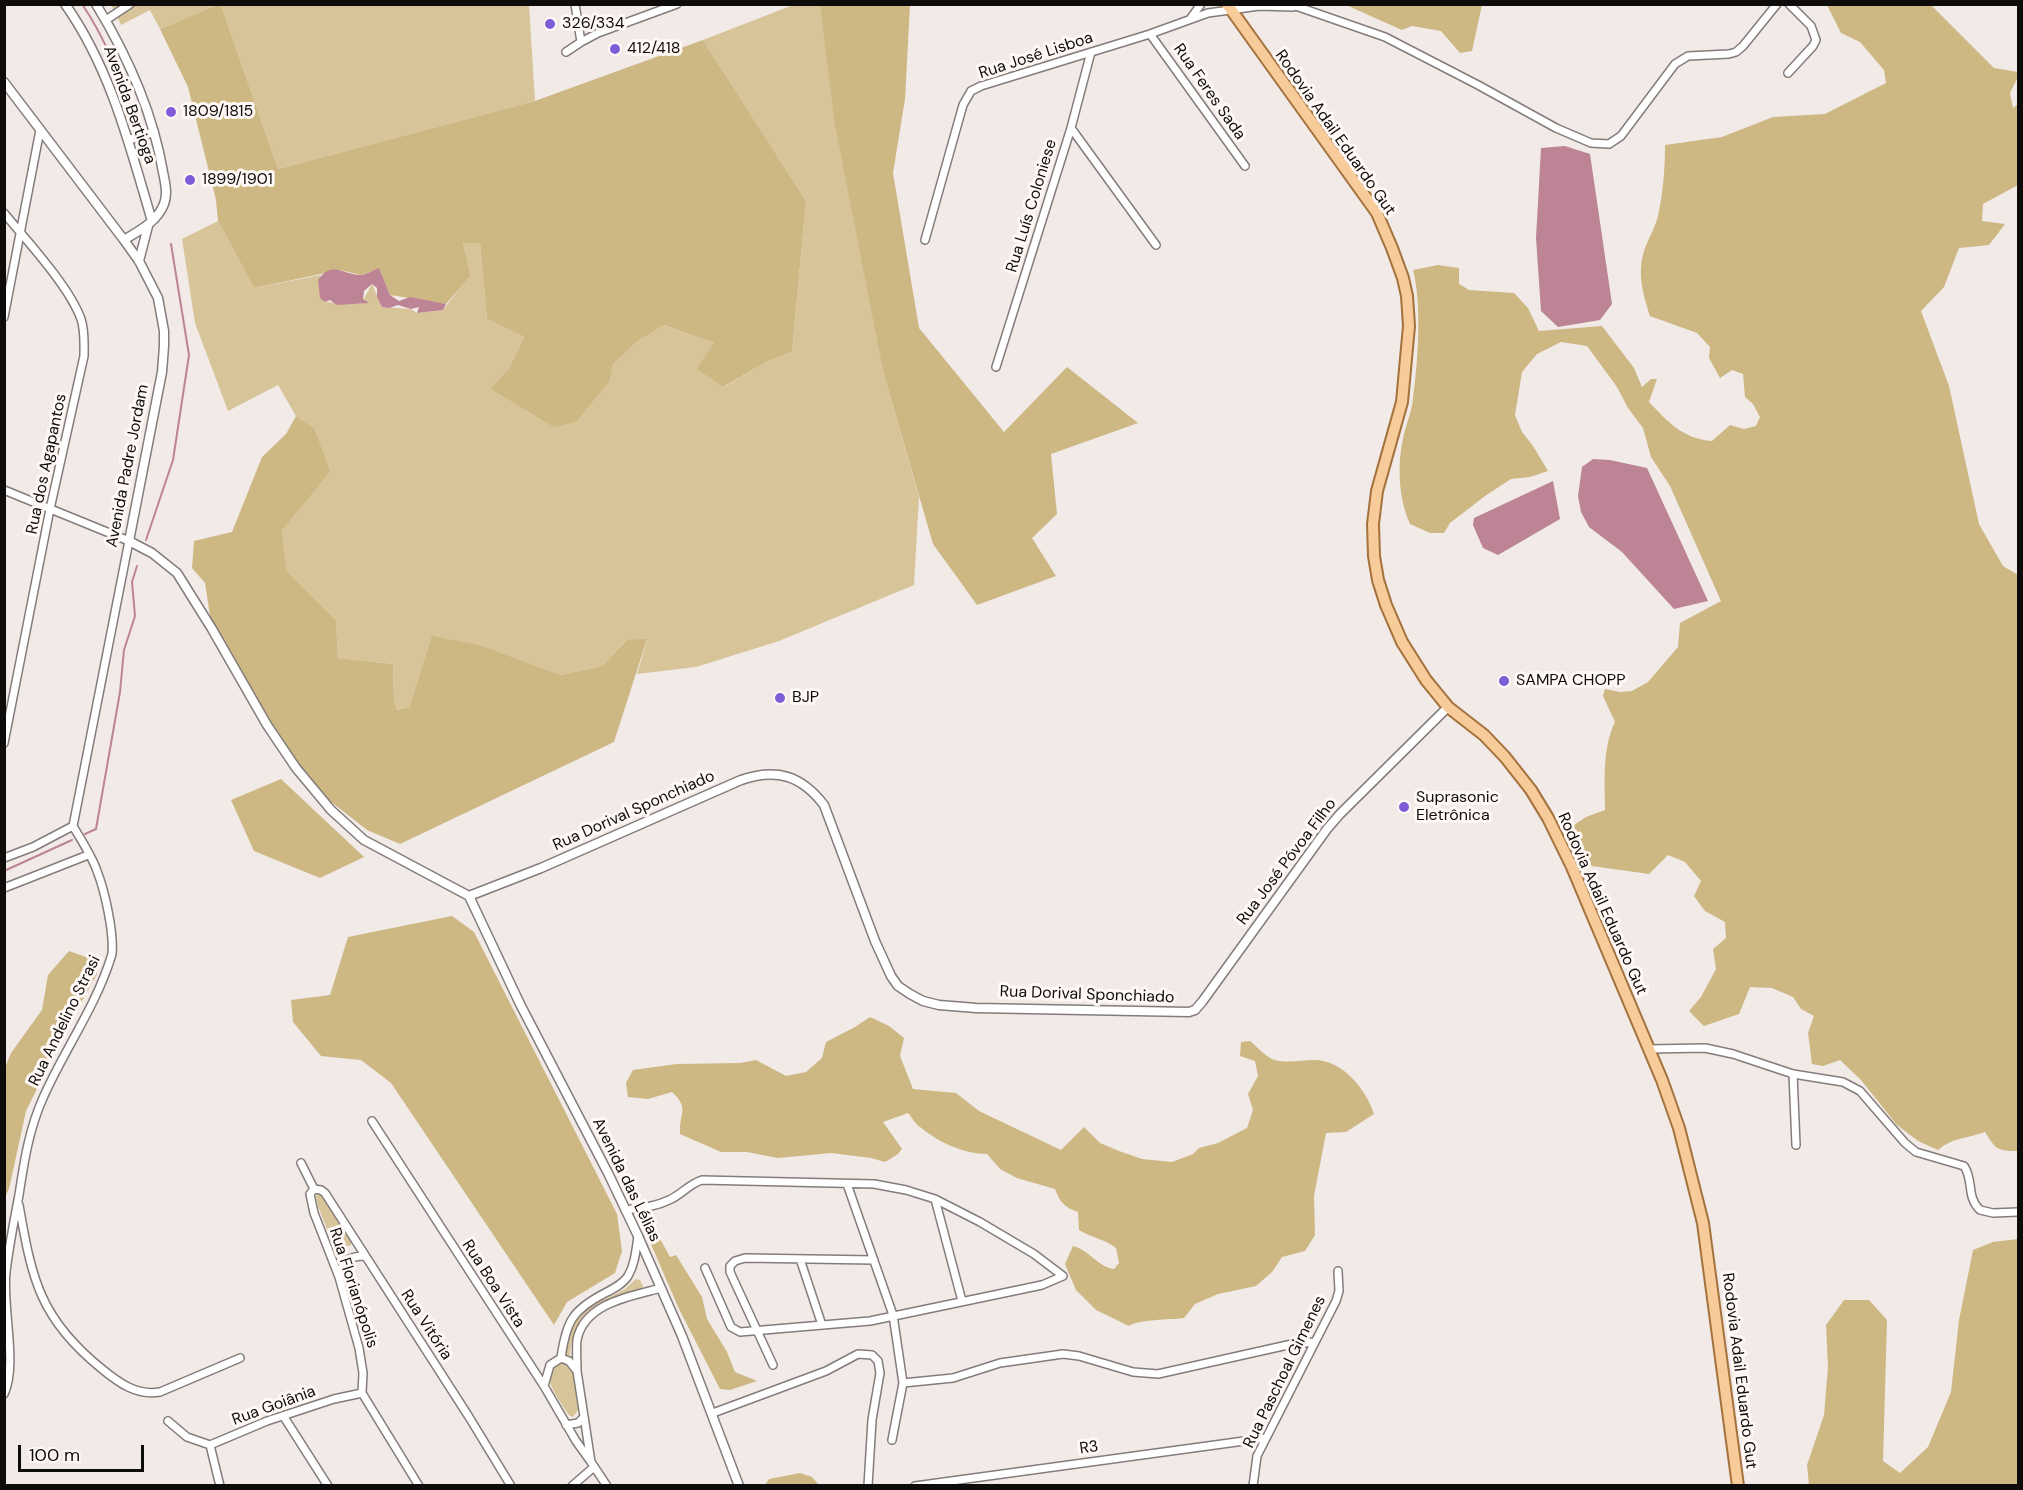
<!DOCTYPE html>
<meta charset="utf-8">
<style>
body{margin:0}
#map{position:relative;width:2023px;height:1490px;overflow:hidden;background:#f1eae7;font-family:"DM Sans",sans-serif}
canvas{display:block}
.frame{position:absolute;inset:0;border:6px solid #0e0c0b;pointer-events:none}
.scale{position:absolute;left:18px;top:1445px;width:126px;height:27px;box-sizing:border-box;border:3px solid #0e0c0b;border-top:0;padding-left:8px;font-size:18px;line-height:21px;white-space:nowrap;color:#0e0c0b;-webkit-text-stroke:4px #fff8f5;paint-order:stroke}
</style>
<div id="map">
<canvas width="2023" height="1490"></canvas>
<div class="frame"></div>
<div class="scale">100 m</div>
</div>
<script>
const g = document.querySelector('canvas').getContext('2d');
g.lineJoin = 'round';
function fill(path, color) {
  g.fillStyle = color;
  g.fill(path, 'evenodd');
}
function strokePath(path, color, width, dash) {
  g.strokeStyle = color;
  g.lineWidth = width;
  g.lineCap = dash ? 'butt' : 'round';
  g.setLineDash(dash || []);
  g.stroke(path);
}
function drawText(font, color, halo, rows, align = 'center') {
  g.font = font + ' "DM Sans",sans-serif';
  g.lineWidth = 6;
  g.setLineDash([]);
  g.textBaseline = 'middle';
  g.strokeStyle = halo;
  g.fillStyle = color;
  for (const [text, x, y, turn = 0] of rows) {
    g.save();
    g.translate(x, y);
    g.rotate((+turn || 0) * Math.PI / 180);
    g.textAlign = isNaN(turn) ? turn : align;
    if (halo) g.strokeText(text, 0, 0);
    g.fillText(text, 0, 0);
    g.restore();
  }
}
fill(new Path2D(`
 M114,4l103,1 -57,24 -10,-19 -29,15 -9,-19z
 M221,5h308l6,96 -257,68z
 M793,5h27l64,370 35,122 -5,88 -135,56 -83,26 -59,7 10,-34h-20l-25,26 -41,9 -78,-29 -73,61 -13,3 -3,-10 -1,-36 -55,-6 -2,-38 -49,-47 -5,-42 20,-25 12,-78 -18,-12 -18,-31 -50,26 -33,-88 -13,-84 36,-18 36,67 67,-13 -3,6 7,21 36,2 11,-20 10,23 29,2 6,4 26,-3 26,-34 -6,-33h17l7,76 37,18 -16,33 102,10 3,-16 25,-23 26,-16 50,18 10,44 44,-26 24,-9 14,-151 -103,-161z
 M320,1193h3l28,45v7l-16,5 -17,-44 -2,-10z
 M636,1279l4,1 3,6 -2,4c-41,11 -66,16 -71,65h-3c1,-49 24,-47 58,-66 4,-3 7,-7 11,-10z
 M565,1361l8,9 5,40 -5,7 -4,-2c-9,-14 -37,-48 -4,-54z`), '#d7c498');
fill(new Path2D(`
 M217,5h4l57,164 257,-68 168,-61 103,161 -14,151 -24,9 -45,26 -26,-18 17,-26 -50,-18 -26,16 -25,23 -3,16 -34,42 -22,5 -63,-38 17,-19 16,-33 -37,-18 -7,-76h-17l7,33 -24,28 -56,-9 -11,-26 -18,6 -21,-5 -86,18 -36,-67 -2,-21 -28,-113 -28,-58z
 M820,5h90l-5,94 -12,74 26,155 85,104 63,-65 71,56 -87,31 6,60 -25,24 24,38 -79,29 -44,-61 -49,-169 -49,-250z
 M1346,5h136l-10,46 -12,2 -19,-22 -29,-5 -10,4z
 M1827,5h104l63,63 24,4v5l-8,16 3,15 5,-4v81l-35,19 -1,17 23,3 -16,21 -30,3 -15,39 -23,24 28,75 30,138 24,42 15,9v576c-20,0 -22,-1 -33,-19 -16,6 -34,6 -47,18l-20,-9 -21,-16 -36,-45 -21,-20 -17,6 -11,-2 -4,-31 6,-17 -13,-7 -8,-12 -21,-9 -22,-1 -11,27 -35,12 -15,-15 12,-14 15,-28 -3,-20 13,-11 -1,-16 -20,-11 -11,-15 7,-15 -16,-19 -17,-7 -19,19 -57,-8 -17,-16 -4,-23 15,-10 19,-7c0,-29 -3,-61 10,-88l-12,-26 2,-7 15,3 12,-1 16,-9 30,-35 2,-24 41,-22 -51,-115 -19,-29 -8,-29 -15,-20 -11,-21 -30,-41 -26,-4 -24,12 -15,18 -7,43 7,17 11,14 15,25 -18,6 -19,2 -26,17 -35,27 -6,10h-14l-20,-9c-12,-27 -13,-61 -6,-90 3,-12 8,-24 9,-36 5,-36 9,-93 0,-128l25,-5 21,3v16l10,6 45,3 14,15 11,23 63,-5 32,42 8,19 9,-8h6l-8,23c19,20 34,37 63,39l18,-16 14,4 12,-3 4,-9 -7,-13 -8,-7 -2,-23 -11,-4 -12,8 -11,-20 1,-11 -13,-14 -47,-17c-7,-22 -13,-42 -6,-65 4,-12 11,-23 14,-35 5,-23 7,-47 7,-71l57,-8 51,-20 52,-3 61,-31 -2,-13 -24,-28 -19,-9z
 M296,416l18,12 16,43 -48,60 5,41 49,48 2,38 55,6 1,36 3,10 13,-3 22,-71 51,10 78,29 41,-9 25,-26 20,-1 -33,103 -214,102 -33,-14 -56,-44 -44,-61 -55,-96 -7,-46 -13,-15 2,-27 38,-9 30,-75 24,-23z
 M281,779l83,78 -44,21 -66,-27 -23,-51z
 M452,916l22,16 143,282 5,37 -7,22 -48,29 -13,23 -163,-242 -30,-23 -40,-4 -28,-34 -2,-22 39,-5 18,-58z
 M69,951l25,9 3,14 -30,54 -41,83 -17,78 -4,8v-129l6,-15 31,-43 6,-35z
 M870,1017l19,9 15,12 -4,18 13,33 43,4 23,18 82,39 23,-23 16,16 19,8 23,8 30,3 21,-8 6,-6 19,-5 29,-15 6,-18 -5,-16 10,-18 -3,-15 -15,-5 1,-14 9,-1c6,5 14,14 22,18 12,5 30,1 42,1 29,0 52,29 60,54l-28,18 -20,1 -12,63 1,39 -10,16 -23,6 -10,15 -16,14 -38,8 -23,10 -11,14c-15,2 -45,1 -55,8l-33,-16 -20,-20 -11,-26 8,-18c16,4 25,21 41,23l5,-6 -3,-15c-11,-9 -24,-10 -37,-18l-1,-18c-14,-5 -18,-10 -23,-23l-38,-11 -17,-9 -13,-15c-23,0 -49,-12 -67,-27 -5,-3 -8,-10 -12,-14l-25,9 19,27 -4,5 -13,8 -14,-4 -40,-5 -53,5 -31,-6h-26l-41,-18c-1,-22 10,-25 -8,-42l-24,7 -20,-2 -2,-14 7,-13 44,-6 63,-1 16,-3 30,16 20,-4 16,-14 4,-16 29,-15z
 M652,1230l7,7 11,20 6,-2 26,42 5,22 20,33 8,20 22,9 -27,9 -10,-1 -41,-80 -32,-74z
 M2018,1239v246h-209l-2,-20 17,-50 4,-48 -2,-42 18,-25h25l18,20 -4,141 17,12 28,-26 23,-55 8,-72 14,-70 20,-8z
 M800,1473l12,4 7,8h-54l4,-6z`), '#cdb783');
fill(new Path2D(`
 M1565,146l25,8 22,150 -12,16 -42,7 -17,-16 -5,-73 5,-90z
 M379,268l11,27 9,6 11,-4 36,7 -3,6 -26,3 2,-6 -8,2 -13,-4 -9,3 -7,-1 -5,-10v-9l-5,-4 -8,7 -1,8 6,4 -32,2 -7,-5 -5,2 -5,-4 -2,-18c14,-20 25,-5 43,-5 6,-1 13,-5 18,-7z
 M1593,459l17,1 37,8 61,133 -34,8 -52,-57 -33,-25 -8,-15 -3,-16 4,-29z
 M1553,481l7,38 -62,36 -15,-7 -10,-23 1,-7z`), '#bc8495');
strokePath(new Path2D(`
 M82,4c24,35 39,76 53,115
 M146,540l27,-80 16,-105 -18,-111
 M85,834l11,-5 24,-137 4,-42 11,-34 -3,-34 5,-16
 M4,871l68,-31`), '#bc8495', 2);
const minor = new Path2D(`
 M575,4l6,38 17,-9 79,-29
 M1290,4l95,33 93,48 78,43 35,15 18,1 12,-8 54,-72 13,-8 41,-2 7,-2 7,-6 34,-42
 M1191,18l10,-14
 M106,20l24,-16
 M1150,34l95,132
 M566,52l15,-10
 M1788,73l25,-27 3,-6 -5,-14 -22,-22
 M1071,128l85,117
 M4,213c23,28 65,73 77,106 4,12 3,24 3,37l-34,153 -46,234
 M925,240l38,-135 8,-14 10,-5 169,-52 58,-21 51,-7 34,1
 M4,317l36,-187
 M996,367l75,-239 20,-76
 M4,490l125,51 -56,285 -40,21 -29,11
 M4,888l84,-33
 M1649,1049l56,-1 28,6 60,20 50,8 17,9 45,52 11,9 48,14c10,14 2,31 16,44l13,3 25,-1
 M1793,1074l3,71
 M372,1121l172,265 32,55 15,21
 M301,1163l13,26
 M847,1184l46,131 10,68 -11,57
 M935,1199l27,102
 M19,1205c13,75 21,114 83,164 17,14 35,27 58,23l80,-34
 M625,1210c15,-2 30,-3 44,-10 12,-5 20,-16 33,-20l172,4 32,6 29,9 45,23 54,32 29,22 -21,9 -172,36 -130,11 -9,-5 -26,-59
 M800,1259l22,66
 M339,1277c3,-16 10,-21 26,-21
 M561,1358c5,-36 11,-48 44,-65 8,-4 18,-9 23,-17 7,-12 8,-26 10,-40
 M561,1358l8,3 8,10 14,91 16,24
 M773,1365l-43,-93v-6l5,-5 10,-3 129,2
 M577,1369c0,-9 -1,-19 0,-29 7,-37 54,-44 84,-52
 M903,1383l50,-5 47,-15 63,-9 16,2 54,16 25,2 134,-30 23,-2
 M544,1386l6,-21 11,-7
 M4,1394c14,-29 -2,-87 2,-122 3,-26 8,-51 13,-77 5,-33 10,-66 24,-97 21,-48 54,-93 69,-144 2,-21 -7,-63 -15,-83 -5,-15 -16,-31 -24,-45
 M713,1413l113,-42 32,-17 14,1 6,6 2,12 -8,47 -4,66
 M284,1417l44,69
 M168,1421l19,16 23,8 57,-24 67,-22 28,-6
 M566,1425l12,-2 6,-6
 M210,1445l10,41
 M419,1486l-57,-93 1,-20 -4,-25 -20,-71 -25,-64 -4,-19 4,-5 7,1 4,3 144,224 42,69
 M572,1486l22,-19
 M915,1486l351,-48
 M1253,1486l4,-30 79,-155 3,-10 -1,-20`);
const tertiary = new Path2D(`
 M65,4c46,65 65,143 87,217
 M96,4c31,51 57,109 67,168 2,10 5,22 1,32 -7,18 -24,26 -40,36
 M4,82l120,158 15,21 19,37 6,33v15l-2,26 -33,169 23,12 25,20 35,56 55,96 29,43 35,42 33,30 105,56 72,-28 200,-88c35,-12 60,-5 83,25l51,136 16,35 7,10 12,8 13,7 16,4 37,3 213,4 6,-2 7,-8 125,-173 13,-15 108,-107
 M128,140l26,-8
 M139,261l9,-35
 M469,896l51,108 89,171 29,61 44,100 57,150`);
const primary = new Path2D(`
 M1227,4l150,209 15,35 11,30 4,18 2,30 -7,76 -25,89 -4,33 1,32 4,24 8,25 16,37 24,38 22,27 36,28 21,22 26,33 17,28 24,49 90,213 17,48 24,95 35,263`);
strokePath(minor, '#837c7a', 10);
strokePath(tertiary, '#837c7a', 11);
strokePath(primary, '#a4723d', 14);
strokePath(minor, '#fff', 7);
strokePath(tertiary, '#fff', 8);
strokePath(primary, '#f8cb9b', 10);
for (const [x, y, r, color] of [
 [550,24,6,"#7f5cd7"],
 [615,49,6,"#7f5cd7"],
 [171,112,6,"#7f5cd7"],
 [190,180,6,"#7f5cd7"],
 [1504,681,6,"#7f5cd7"],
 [780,698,6,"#7f5cd7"],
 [1404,807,6,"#7f5cd7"]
]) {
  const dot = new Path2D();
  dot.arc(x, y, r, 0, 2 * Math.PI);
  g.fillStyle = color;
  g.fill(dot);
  strokePath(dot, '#fff8f5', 2);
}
drawText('16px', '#0e0c0b', '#fff8f5', [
 ["326/334",562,24],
 ["412/418",627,49],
 ["1809/1815",183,112],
 ["1899/1901",202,180],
 ["SAMPA CHOPP",1516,681],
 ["BJP",792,698],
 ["Suprasonic",1416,798],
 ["Eletrônica",1416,816]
], 'left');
drawText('16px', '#0e0c0b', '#fff8f5', [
 ["Rua José Lisboa",1036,56,-18],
 ["Rua Feres Sada",1209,92,55],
 ["Avenida Bertioga",129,105,70],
 ["Rodovia Adail Eduardo Gut",1335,133,55],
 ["Rua Luís Coloniese",1032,206,-73],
 ["Rua dos Agapantos",47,464,-78],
 ["Avenida Padre Jordam",128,466,-79],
 ["Rua Dorival Sponchiado",634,811,-24],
 ["Rua José Póvoa Filho",1287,862,-53],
 ["Rodovia Adail Eduardo Gut",1602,904,66],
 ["Rua Dorival Sponchiado",1087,995,2],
 ["Rua Andelino Strasi",65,1021,-64],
 ["Avenida das Lélias",626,1180,64],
 ["Rua Boa Vista",493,1284,57],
 ["Rua Florianópolis",353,1288,72],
 ["Rua Vitória",426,1325,57],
 ["Rodovia Adail Eduardo Gut",1739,1371,83],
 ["Rua Paschoal Gimenes",1285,1372,-64],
 ["Rua Goiânia",274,1406,-20],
 ["R3",1089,1448,-8]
]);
</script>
